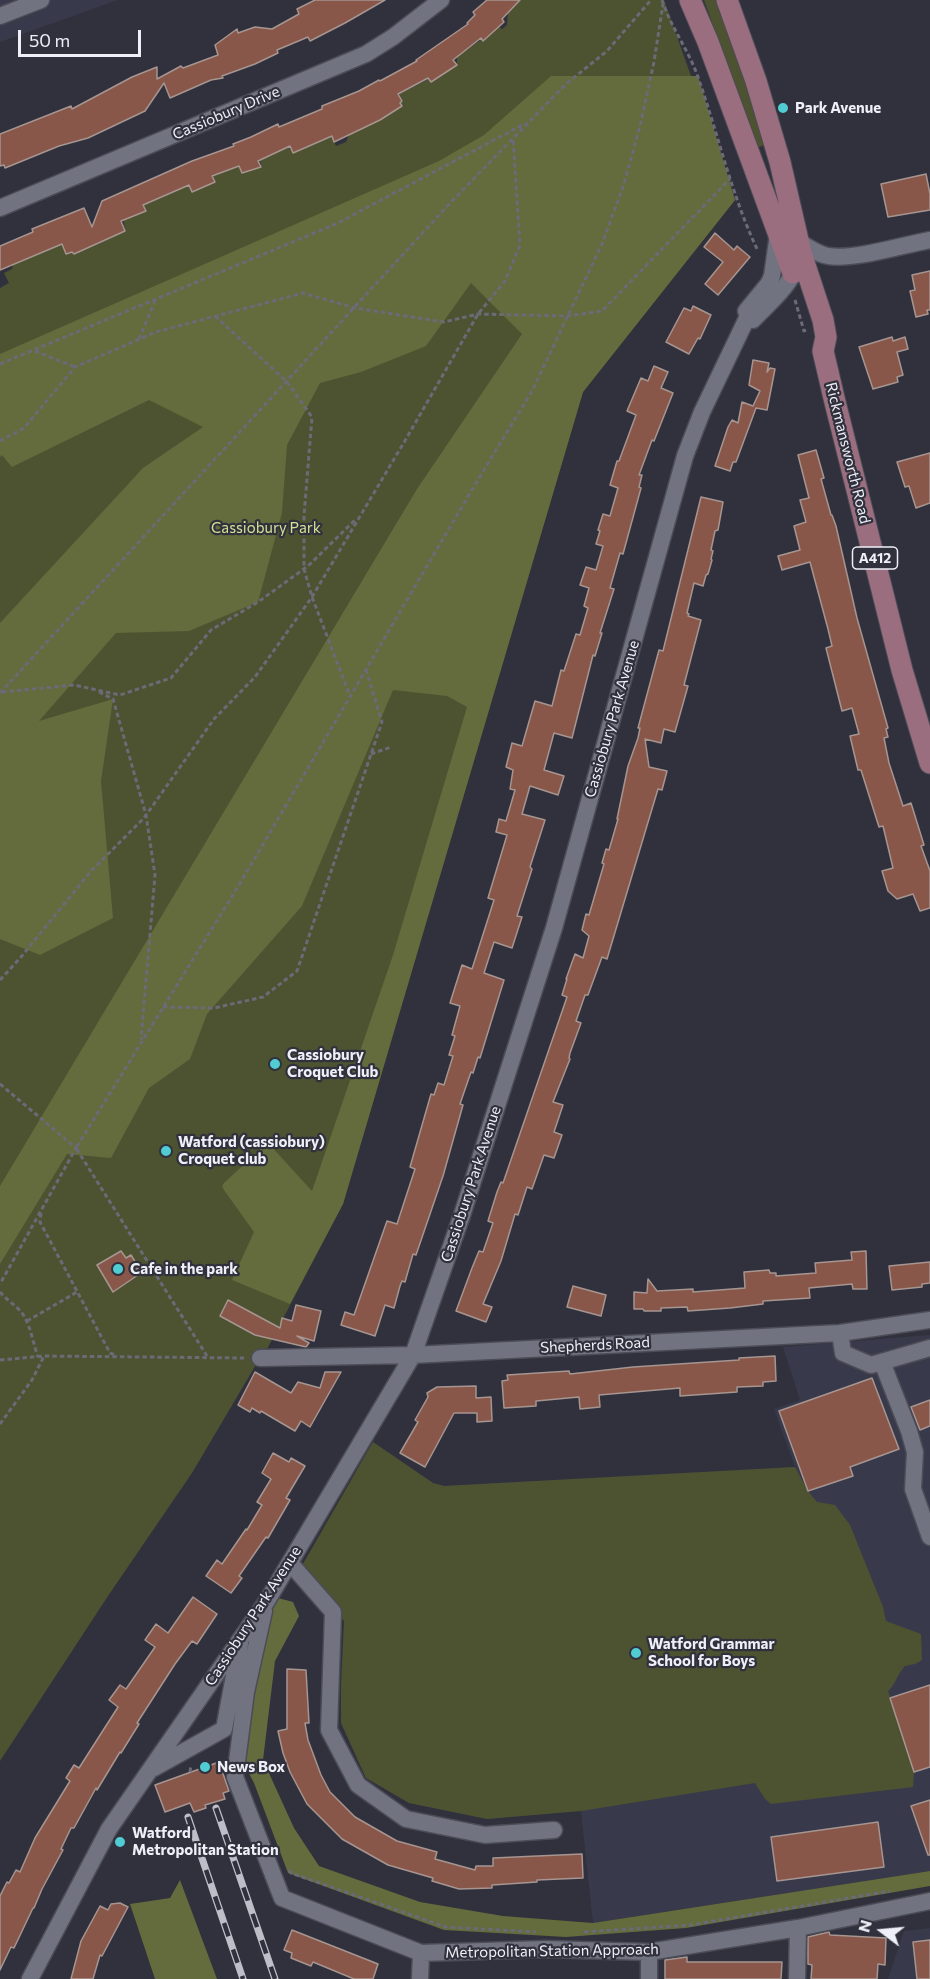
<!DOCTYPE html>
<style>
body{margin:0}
#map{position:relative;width:930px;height:1979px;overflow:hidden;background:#30313d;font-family:Commissioner,sans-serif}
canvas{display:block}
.north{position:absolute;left:852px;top:1901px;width:60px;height:60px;-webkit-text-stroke:4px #30313d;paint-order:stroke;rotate:286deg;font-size:16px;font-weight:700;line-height:24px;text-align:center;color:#eeeff7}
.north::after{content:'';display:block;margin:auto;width:21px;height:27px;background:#eeeff7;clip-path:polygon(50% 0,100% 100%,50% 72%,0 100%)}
.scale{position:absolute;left:18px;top:30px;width:123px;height:27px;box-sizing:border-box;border:3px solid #eeeff7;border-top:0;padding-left:8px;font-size:18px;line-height:21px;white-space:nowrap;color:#eeeff7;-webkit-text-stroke:4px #30313d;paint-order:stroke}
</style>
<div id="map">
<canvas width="930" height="1979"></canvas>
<div class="north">N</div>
<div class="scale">50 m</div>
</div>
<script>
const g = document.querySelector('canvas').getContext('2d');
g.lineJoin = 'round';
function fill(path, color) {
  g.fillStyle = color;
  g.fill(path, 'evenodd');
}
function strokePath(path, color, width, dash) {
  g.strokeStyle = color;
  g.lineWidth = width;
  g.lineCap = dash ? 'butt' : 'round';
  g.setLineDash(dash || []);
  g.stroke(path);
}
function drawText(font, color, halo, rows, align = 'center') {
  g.font = font + ' Commissioner,sans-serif';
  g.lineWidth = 4.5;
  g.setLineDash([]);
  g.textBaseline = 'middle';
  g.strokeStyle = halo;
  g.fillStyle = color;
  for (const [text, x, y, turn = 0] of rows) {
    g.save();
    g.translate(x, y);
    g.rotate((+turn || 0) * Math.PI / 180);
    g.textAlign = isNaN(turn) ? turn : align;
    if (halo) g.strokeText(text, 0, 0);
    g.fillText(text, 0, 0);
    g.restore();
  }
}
fill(new Path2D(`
 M0,0h118l-118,42z
 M930,1335v536l-337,52 -12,-112 -94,8 -78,-16 -43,-25 -25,-55v-37l3,-65 -40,-44 61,-124 8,-11 60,41 11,3 351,-19 -21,-58 26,-9 -17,-53z
 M930,1928v51h-42l16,-48z`), '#383a4c');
fill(new Path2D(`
 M520,0h144l71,200 -152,192 -240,812 -78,149 -5,5 -68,115 -84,123 -108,165v-1473l9,-5 -5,-10 8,-4 1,-5 48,-22 5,12 6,-2 2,2 51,-23 -2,-15h11l11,-5 -4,-11 6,-3 13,1 29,-13 4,6 21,-9 -2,-6 27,-10 3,7 19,-6 -1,-10 28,-10 5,5 38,-17 5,11 10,-4 3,-7 26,-13 26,-16 -1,-3 2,-2 -3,-7 58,-29v-12l8,-6 2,3c11,-9 20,-13 32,-23l3,2 5,-4 1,-12z
 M704,0h17l43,145 -7,3z
 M373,1442l60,41 11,3 351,-19 13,24 9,11 18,3 15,20 33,82 3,14 35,13 1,26 -7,4 -10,2c-8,8 -10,20 -17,25l26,81 -1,15 -142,17 -6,-5 -10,-16 -174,28 -94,8 -78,-16 -43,-25 -25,-55v-37l3,-65 -40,-44 -4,-8z`), '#4d5331');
fill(new Path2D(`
 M551,76h147l37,124 -152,192 -240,812 -53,100 -58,-24 22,-48 -30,-42 -2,-4 2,-3 42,-39 4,1 42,46 81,-236 74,-248 -20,-11 -54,-6 -91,216 -95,108 -17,45 -41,29 -38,70 -44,-4 -67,110v-78l417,-697 105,-155 -51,-51 -45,63 -65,26 -41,11 -33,62 -5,68 -24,89 -69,29 -73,2 -77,88 74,-22 -12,82 12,137 -73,37 -40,-16v-316l143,-155 60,-41 -54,-27 -137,67 -10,-12 -2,2v-103l439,-193 45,-26z
 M278,1598l15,4 6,14 -24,45 -12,99 31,68 25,38 101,36 83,14 90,7 337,-52v15l-244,42 -120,9 -122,-7 -156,-57 -34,-90 -11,-21 23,-153z
 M180,1880l37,99h-62l-25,-75 40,-6z`), '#646b3c');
const building = new Path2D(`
 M315,0h70l-40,23 -35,18 -2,-4 -31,13 1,3 -23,11 -33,12 1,2 -12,2 -41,18 -6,-15 -19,28 -57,27 -29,8 -54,22 -1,-3 -4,1v-32l71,-28 1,3 60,-32 25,-10v12l24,-13 2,2 35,-13 -3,-10 22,-16 1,4 17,-6 17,2 27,-15 -2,-5z
 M487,0h33l-18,19 2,3 -21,19 -2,-3 -28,22 4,5 -26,17 -3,-4 -30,16 4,7 -2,2 2,3 -22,14 -46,22 -2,-6 -39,17 -3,-7 -32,15 3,6 -19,6 -3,-7 -27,10 3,6 -23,10 -3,-7 -46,20 3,6 -25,10 4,10 -51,23 -2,-2 -6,2 -4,-10 -62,26v-24l33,-14 -1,-3 52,-21 8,19 10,-26 90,-40 42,-15 -1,-2 18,-7 27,-13 1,3 43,-18v-3l37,-15 20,-11 1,1 37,-20 -1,-1 52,-36 -1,-1 8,-8 -2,-3z
 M926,174l4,20v16l-42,7 -7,-33z
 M715,233l19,17 3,-4 13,11 -32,38 -13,-11 18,-22 -19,-15z
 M930,271v39h-3l1,4 -12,3 -6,-26 5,-1 -3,-15z
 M693,306l18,9 -11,24 -2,-1 -9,16 -23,-12 18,-34 7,3z
 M892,337l1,4 12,-4 3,12 -11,3 6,23 -6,2 1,5 -25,7 -14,-42z
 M753,360l16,3 -2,9 3,-4 5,1 -8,41 -11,-2 -20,54h-3l-3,9 -15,-5 13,-39 4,-7 6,3 4,-21 11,4 7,-15 -11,-6z
 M654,366l14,6 -7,16 12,5 -19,48 -2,-1 -13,35h3l-3,12 2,1 -18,66 -3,-1 -10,35 4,1 -14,44h2l-7,23 -2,-1 -21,83 -18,-5 -10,37 20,6 -6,19 -28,-9 -8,28 23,6 -15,47 2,2 -15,47 5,1 -10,31 -18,-6 -10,31 20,7 -24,78 -2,-1 -5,16 -2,-1 -11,32 3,1 -20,71 -27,79 -3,-1 -8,28 -3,-1 -2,5 -6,22 -9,-3 -10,31 -34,-11 4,-13 9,3 33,-94 10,3 18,-55 -5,-2 21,-73 3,1 4,-12 6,2 9,-29 -4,-1 6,-19 -3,-1 8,-29 -10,-3 12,-38 10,4 22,-69 -6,-2 19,-63 -11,-3 3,-13 7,2 9,-31 -5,-1 3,-19 -7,-3 6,-24 10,3 13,-45 17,5 9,-36 3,1 12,-37 4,1 8,-27 -4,-2 5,-18 -9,-3 6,-18 10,3 7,-24 -7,-2 4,-13 -2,-1 5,-16 7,2 8,-28 -8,-3 7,-24h2l17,-46 -9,-4 14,-33 7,3z
 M816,450l8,28 -3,1 10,36h1l4,11 21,92 31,110 -2,1 2,8 -4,1 5,25 14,43 8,-3 13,42 -3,1 9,25v37l-10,3 -7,-17 -16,5 -9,-8 -6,-20 11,-3 -10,-42 -4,1 -18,-57h-3l-8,-34 9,-2 -7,-26 -10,3 -16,-63 6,-2 -4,-17 -18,-67 -28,8 -4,-14 22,-6 -6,-24 12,-4 -6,-22 9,-2 -11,-43z
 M930,453v50l-14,5 -7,-22 -4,1 -8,-25z
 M701,497l22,5 -5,28 -3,1 -4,19 2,1 -2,8 1,1 -4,14 -2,1 -3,11 -9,-3 -7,30 2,1 -1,2 13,4 -17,65 4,1 -13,46 -11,-3 -3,14 -16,-4 4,28 18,4 -5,19 -4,-1 -51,170 -5,-2 -14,38h-3l-9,26 5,2 -11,30 -1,5 1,1 -17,43 10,3 -9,27 8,3 -8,23 -10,-3 -12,34 -5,-2 -9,28 -3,-1 -14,47 -18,43 9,3 -6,15 -30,-11 16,-43 7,-17 4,1 10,-29 -5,-2 9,-29 4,-10 2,1 64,-186 -5,-2 5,-16h-1l9,-25 8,4 6,-22 -7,-6 4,-16 3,1 15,-51 -2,-1 4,-14 3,1 9,-31h-1l11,-53 10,-28 2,-10h-2l21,-78 4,1z
 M121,1251l5,7 5,-3 8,13 -4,2 3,5 -25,17 -16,-27z
 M866,1251l1,38h-14l-1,-5 -43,4 1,10 -47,3v3l-33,4 -42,3 -1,-4 -26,1v3h-17l-1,-2h-9v-17l13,1 1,-14 9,12 36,-2v3l52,-4 -1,-16 25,-2 1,3h6v3l40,-3 -1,-10 37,-3 -1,-8z
 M930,1262v21l-8,1v3l-30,3 -3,-24z
 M573,1286l33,9 -5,21 -34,-9z
 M228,1300l52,28 2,-10 10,3 4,-16 25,6 -7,30 -17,-5 12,7 -3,4 -51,-12 -35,-19z
 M775,1356l1,25 -13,1v4l-26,1v5l-57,4v-8l-81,7 1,12 -20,2 -1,-12 -43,4v5l-32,2 -2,-27 6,-1 -1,-5 62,-4 1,3 63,-7 106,-7v-2z
 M255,1372l36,21 7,-11 22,6 5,-16h16l-31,55 -9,-6 -6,10 -34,-20 -1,2 -8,-5 -2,4 -12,-7z
 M872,1378l27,71 -49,18 3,9 -45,15 -29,-80z
 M476,1386v12l15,-1 1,24 -15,1v-9h-23l-29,54 -25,-14 18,-31 -3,-2 13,-23 -1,-4 10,-6z
 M930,1400v26l-10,4 -9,-23z
 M273,1453l16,9 2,-4 14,8 -19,32 4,2 -22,38 -2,-1 -27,39 3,2 -11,15 -25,-17 11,-16 5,4 24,-35 1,1 15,-25 -5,-3 14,-23 -9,-6z
 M193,1597l24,17 -20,30 -5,-3 -17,23 -38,59 2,1 -18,29 -1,-1 -23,38 -1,-2 -22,40h-3l-10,21 2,1 -21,39 -8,19h-1l-19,40 -3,-1 -11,23v-74l7,-14 2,1 7,-13 4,2 15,-34 35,-57 -4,-3 8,-13 5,3 39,-61 -9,-7 11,-15 6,4 29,-42 -10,-7 11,-16 12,9z
 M287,1669l19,1 3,53h-4l3,17 13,35 9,17 25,25 42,24 40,11 -2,7 40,11 1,-4h17v-8l89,-4 1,24 -46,2v2l-45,3v3l-33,1 -27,-8 1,-3 -45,-13 -46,-26 -35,-35 -17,-32 -7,-19 -5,-22 9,-2z
 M930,1685v82l-16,5 -24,-74z
 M219,1762l10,29 -6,2 2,6 -20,6 1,3 -12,4 -4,-9 -25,9 -10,-27z
 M930,1800v55h-2l-17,-49z
 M878,1822l6,45 -107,14 -6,-44z
 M120,1903l8,4 -26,49 -2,-1 -7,24h-22l10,-38 19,-35 8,4 3,-6z
 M292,1930l86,34 -5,15h-19l-41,-17 -2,4 -20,-8 1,-5 -8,-3z
 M829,1932l1,3 56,3 -1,27 -7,-1 -1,15h-66l1,-14 -4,-1v-27z
 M930,1940v39h-13l-4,-37z
 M687,1957v5h95l-1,17h-116v-19z`);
fill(building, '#885749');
strokePath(building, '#a69591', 1.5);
const minor = new Path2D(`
 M0,16l41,-16
 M0,208l366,-154 27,-17 48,-37
 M798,241c9,6 19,13 30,15 27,4 74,-11 102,-16
 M748,316l5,4c17,-18 37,-33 45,-58
 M840,1333l3,20 28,12 59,-17
 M260,1358l153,-3 427,-22 90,-13
 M882,1362l27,69 6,21 -2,37 17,48
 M290,1563l43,49 -4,118 29,55 48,34 79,16 69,-5
 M264,1611l-18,81 -11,85 47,121 139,55 124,-4 104,3 149,-24 132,-27
 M154,1768l70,-39 16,-85
 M649,1952v27
 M30,1979l79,-150 158,-228 146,-246 49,-140 92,-287 131,-472 17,-44 46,-96 -2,-5 23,-28 3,-7 6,-42
 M420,1979l1,-26
 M797,1979l1,-51`);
const major = new Path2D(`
 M690,0l18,42 85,231
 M727,0l29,81 24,81 21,91 22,67 3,17 -3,14 11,47 68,272 28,93`);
strokePath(minor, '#4b4c56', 19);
strokePath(major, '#4b4c56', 23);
strokePath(new Path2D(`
 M662,0c9,28 28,52 37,80 20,57 33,117 59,171
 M795,300l9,31 2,-1
 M215,316l72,66 25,35 -8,99v53l8,28 38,99
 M139,339l16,-38
 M35,351l40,16
 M0,364l336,-140 190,-101
 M0,441l24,-13 51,-61 81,-35 147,-39 52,15 89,14 34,-8 90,2 34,-5 128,-132
 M2,692l72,-7 46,10 51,-17 40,-48 47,-28 50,-36 48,-47
 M99,692l14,7 33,116 9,60 -14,165
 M0,693l452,-492 114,-117 41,-33 44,-51
 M371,754l20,-7
 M0,980l21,-23 70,-86 53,-53 70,-99 41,-42 57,-80 94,-158 72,-125 27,-33 15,-36 -7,-107
 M163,1007l51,1 49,-11 34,-26 85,-249 -16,-52
 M0,1084l76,64 -76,136
 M41,1213l-1,9 70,131 7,3
 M0,1292c7,9 18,14 24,24 7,12 9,27 14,41
 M27,1321l50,-29
 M207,1356l-131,-208 163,-263 231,-392 62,-102 70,-147 21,-57 17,-61 14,-64 9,-58
 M0,1360l44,-4 200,2
 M0,1424l32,-44 12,-24
 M190,1772l1,-7
 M289,1870l2,3 155,54 90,5
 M584,1932l107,-7 199,-34`), '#6a6b76', 3, [4.5, 3]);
strokePath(minor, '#717380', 16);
strokePath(major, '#9a6d7f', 21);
const rail = new Path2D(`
 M216,1808l59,171
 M188,1817l55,162`);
strokePath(rail, '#bdbec7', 7);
strokePath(rail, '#30313d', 4.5, [14]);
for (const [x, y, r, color] of [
 [783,108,6,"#51ccd2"],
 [275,1064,6,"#51ccd2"],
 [166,1151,6,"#51ccd2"],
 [118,1269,6,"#51ccd2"],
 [636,1653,6,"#51ccd2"],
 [205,1767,6,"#51ccd2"],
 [120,1842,6,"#51ccd2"]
]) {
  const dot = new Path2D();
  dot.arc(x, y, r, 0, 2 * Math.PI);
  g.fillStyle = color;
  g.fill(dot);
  strokePath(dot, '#30313d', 2);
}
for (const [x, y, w] of [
 [875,558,45]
]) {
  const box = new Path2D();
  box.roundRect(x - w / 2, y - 11, w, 22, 4.5);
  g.fillStyle = '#30313d';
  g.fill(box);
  strokePath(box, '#eeeff7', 1.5);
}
drawText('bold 14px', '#eeeff7', null, [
 ["A412",875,558]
]);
drawText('bold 15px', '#eeeff7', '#30313d', [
 ["Park Avenue",795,108],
 ["Cassiobury",287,1055],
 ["Croquet Club",287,1072],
 ["Watford (cassiobury)",178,1142],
 ["Croquet club",178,1159],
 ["Cafe in the park",130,1269],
 ["Watford Grammar",648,1644],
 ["School for Boys",648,1661],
 ["News Box",217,1767],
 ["Watford",132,1833],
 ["Metropolitan Station",132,1850]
], 'left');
drawText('15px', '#eeeff7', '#30313d', [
 ["Cassiobury Drive",226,113,-23],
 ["Rickmansworth Road",848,453,76],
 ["Cassiobury Park Avenue",612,719,-74],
 ["Cassiobury Park Avenue",471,1184,-72],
 ["Shepherds Road",595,1345,-3],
 ["Cassiobury Park Avenue",253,1616,-57],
 ["Metropolitan Station Approach",552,1951,-1]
]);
drawText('15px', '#d4e194', '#30313d', [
 ["Cassiobury Park",266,528]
]);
</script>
